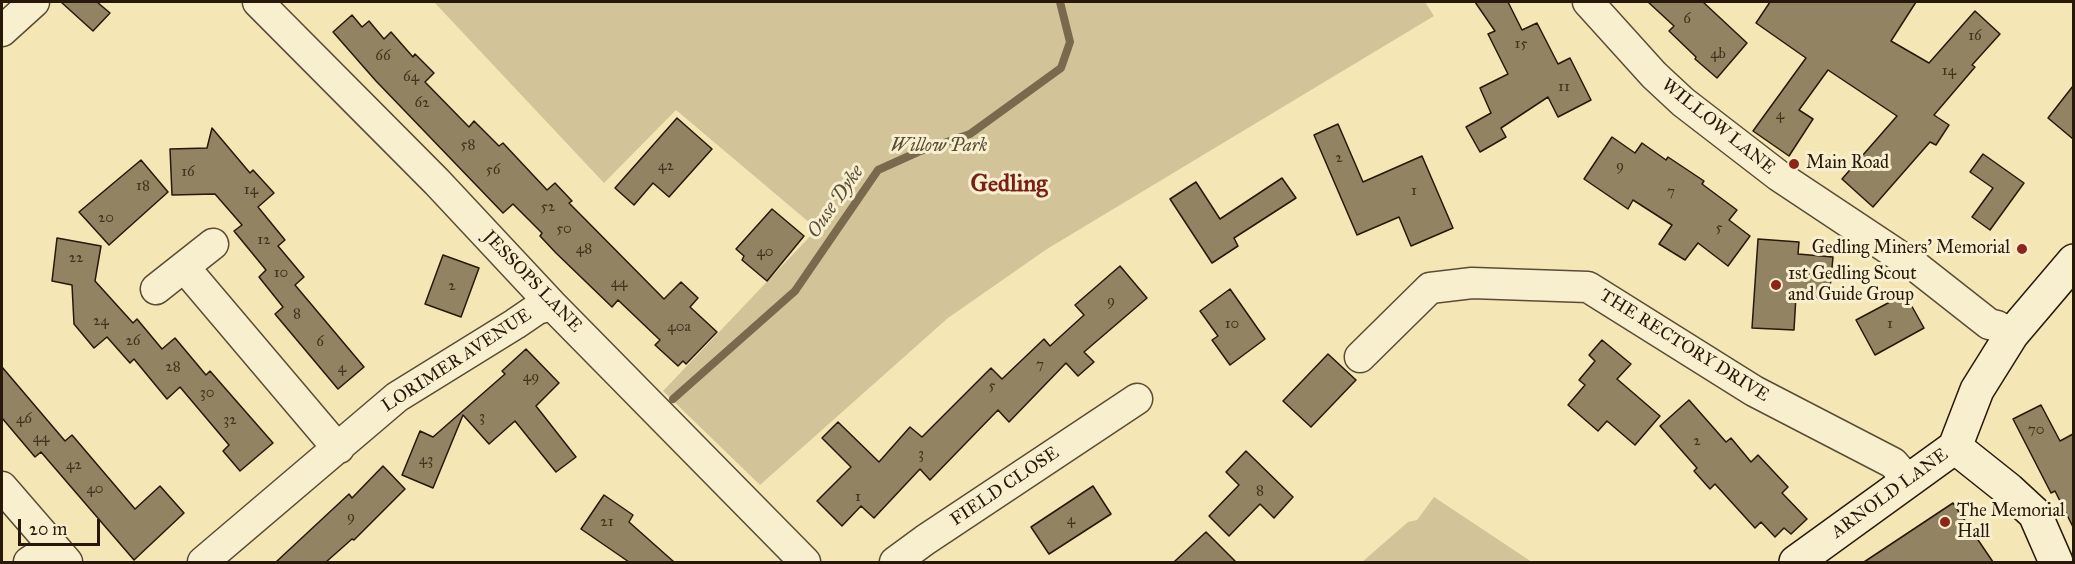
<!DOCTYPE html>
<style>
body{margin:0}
#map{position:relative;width:2075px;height:564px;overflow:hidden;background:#f5e7b5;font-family:"IM FELL Great Primer",serif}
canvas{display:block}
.frame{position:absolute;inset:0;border:3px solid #271809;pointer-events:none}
.scale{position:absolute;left:18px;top:519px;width:82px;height:27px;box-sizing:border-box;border:3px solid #271809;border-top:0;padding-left:8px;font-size:18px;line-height:21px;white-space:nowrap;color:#271809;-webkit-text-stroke:4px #f8efcf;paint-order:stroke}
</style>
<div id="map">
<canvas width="2075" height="564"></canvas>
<div class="frame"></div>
<div class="scale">20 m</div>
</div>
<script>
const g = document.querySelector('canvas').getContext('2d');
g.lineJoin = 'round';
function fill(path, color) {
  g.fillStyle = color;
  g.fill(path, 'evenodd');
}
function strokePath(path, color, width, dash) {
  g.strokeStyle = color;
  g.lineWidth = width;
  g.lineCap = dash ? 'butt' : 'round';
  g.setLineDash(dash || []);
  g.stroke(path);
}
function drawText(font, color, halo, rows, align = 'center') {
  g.font = font + ' "IM FELL Great Primer",serif';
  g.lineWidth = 6;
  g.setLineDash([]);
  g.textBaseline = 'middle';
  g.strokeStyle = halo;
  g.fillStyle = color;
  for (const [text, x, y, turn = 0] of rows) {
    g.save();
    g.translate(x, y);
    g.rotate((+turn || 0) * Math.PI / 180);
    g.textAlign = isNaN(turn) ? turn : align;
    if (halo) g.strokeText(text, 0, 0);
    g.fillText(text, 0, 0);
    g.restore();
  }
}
fill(new Path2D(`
 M434,2h991l9,14 -387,233 -99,69 -188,167 -97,-94 154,-162 -141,-119 -72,73z
 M1434,497l98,65h-170l46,-40 9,-2z`), '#d2c498');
strokePath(new Path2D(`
 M673,399l122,-108 83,-121 40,-18 52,-18 91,-66 9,-26 -10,-40`), '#796a4d', 8);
const building = new Path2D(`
 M61,2h36l13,11 -17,18z
 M1475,2h33l14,28 15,-7 21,41 12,-6 21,42 -33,17 -10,-20 -47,31 5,9 -26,15 -14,-25 25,-14 -11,-25 28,-14 -20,-40 7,-3z
 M1648,2h55l44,41 -30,35 -22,-19 1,-2 -27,-26 5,-5z
 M1770,2h146l-25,39 38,22 46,-52 25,23 -28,31 3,2 -41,48 15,10 -13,20 -6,-3 -57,65 -31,-28 55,-63 -69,-46 -29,40 14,9 -24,37 -36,-25 53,-73 -50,-35z
 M352,15l10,12 7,-6 15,18 7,-7 22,25 2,-3 19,19 -9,9 44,45 5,-6 25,25 4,-3 44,47 8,-7 17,18 -3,2 95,96 17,-17 17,16 -8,9 27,25 -31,32 -3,-3 -5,5 -23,-21 5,-5 -42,-40 -6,7 -56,-54 -16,-17 2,-3 -29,-29 -10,9 -127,-132 -43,-49z
 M2073,86v53l-25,-21z
 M677,118l35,31 -43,48 -16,-14 -19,22 -19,-17z
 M1338,124l25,58 59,-26 31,72 -42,18 -12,-29 -42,18 -43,-100z
 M212,128l38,45 3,-3 21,23 -16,14 27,33 -7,6 26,31 -9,8 69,82 -26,22 -63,-75 8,-7 -24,-30 7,-7 -32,-39 8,-6 -27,-31 -43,1 -2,-46 37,-1z
 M1612,137l23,16 7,-10 24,17 2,-3 36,24 -2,3 35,26 -8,10 21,16 -22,30 -30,-23 -13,17 -26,-16 13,-19 -39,-25 -5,9 -44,-30z
 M1983,154l41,29 -34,47 -18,-13 21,-29 -23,-16z
 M141,160l27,32 -59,53 -30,-33z
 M1282,178l14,20 -62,40 4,8 -26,17 -42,-64 26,-17 24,37z
 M772,209l32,27 -37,45 -25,-21 2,-4 -8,-7z
 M57,238l44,8 -6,35 38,42 4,-4 25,30 13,-11 31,37 4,-4 63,72 -33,28 -17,-20 6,-6 -49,-58 -13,12 -33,-40 -4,4 -23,-26 -13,11 -20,-24 -2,-39 -20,-4z
 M1758,239l41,3 -1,12 35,3 -4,42 -33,-3 -2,34 -42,-2z
 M443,255l36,13 -18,49 -36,-13z
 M1120,266l27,32 -63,54 10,10 -16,14 -12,-13 -57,59 -11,-12 -68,70 -10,-11 -46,49 -13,-12 -19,20 -25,-25 34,-34 -29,-29 16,-16 41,40 31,-35 12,10 69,-69 11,11 42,-40 6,7 34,-31 -9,-10z
 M1230,289l35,50 -35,26 -18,-25 6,-4 -18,-25z
 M1905,294l19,34 -49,27 -19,-35z
 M1602,340l29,24 -14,15 43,37 -25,29 -28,-24 -9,10 -30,-26 17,-20 -6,-5 16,-19 -6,-6z
 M526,349l33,34 -23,23 40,51 -20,15 -41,-51 -26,23 -26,-29 -30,73 -31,-13 18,-44 13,6 72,-63 -3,-3z
 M1328,354l28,26 -45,47 -28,-26z
 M2,367l63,74 7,-6 63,74 25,-23 24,27 -50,47 -93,-108 -6,5 -33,-39z
 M1689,400l37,42 5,-4 20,24 7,-7 30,32 -6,6 25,26 -16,15 -7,-6 -9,9 -14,-15 -6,6 -40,-44 -5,5 -16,-18 3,-3 -37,-42z
 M2041,405l19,36 13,-7v93l-18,-36 -4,2 -38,-74z
 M1246,451l47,46 -19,21 -14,-14 -31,32 -20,-20 30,-31 -13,-13z
 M383,466l22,23 -51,51 -2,-1 -26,23h-50l73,-68 3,4z
 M1093,486l18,28 -62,40 -18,-27z
 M604,495l29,20 -4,7 45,40h-45l-48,-33z
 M1953,503l40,59h-129z
 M1206,532l30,30h-62z`);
fill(building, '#928462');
strokePath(building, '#271809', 1.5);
const street = new Path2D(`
 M258,2l179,180 115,123 253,257
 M1588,2l66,73 29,27 96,74 140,93 70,55 8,2 15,8
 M2,31l32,-29
 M184,267l145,171 10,10
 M156,289l57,-45
 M1360,357l70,-69 42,-5 116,4 166,104 139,72 15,17
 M2,487l65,75
 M29,562l23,-15
 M203,562l194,-165 118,-73 22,-15 15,-4
 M895,562l30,-22 212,-141`);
const secondary = new Path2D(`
 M1955,447l22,-57 35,-56 62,-73
 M1955,447l54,43 26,24 21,48
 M1796,562l159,-115`);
strokePath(street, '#5a4c34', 33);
strokePath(secondary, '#271809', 36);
strokePath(street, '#f8efcf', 30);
strokePath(secondary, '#f8efcf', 33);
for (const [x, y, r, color] of [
 [1794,164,6,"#8f2418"],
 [2022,249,6,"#8f2418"],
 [1776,285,6,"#8f2418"],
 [1945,522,6,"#8f2418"]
]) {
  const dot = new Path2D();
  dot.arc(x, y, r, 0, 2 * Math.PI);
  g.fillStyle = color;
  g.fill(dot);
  strokePath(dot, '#f8efcf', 2);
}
drawText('15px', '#42331f', null, [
 ["6",1687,19],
 ["16",1975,36],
 ["15",1521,44],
 ["4b",1718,54],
 ["66",383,56],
 ["14",1949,71],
 ["64",411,77],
 ["11",1564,87],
 ["62",422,103],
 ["4",1780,115],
 ["58",468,145],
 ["2",1339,158],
 ["42",666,166],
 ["9",1620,166],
 ["56",493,170],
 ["16",188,172],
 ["18",143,186],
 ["14",251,190],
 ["1",1414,191],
 ["7",1671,192],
 ["52",548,207],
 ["20",106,218],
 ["5",1719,228],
 ["50",564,229],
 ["12",264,240],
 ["48",584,249],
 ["40",765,252],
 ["22",76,258],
 ["10",281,273],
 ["44",619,283],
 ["2",452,286],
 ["9",1111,301],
 ["8",297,314],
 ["24",101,321],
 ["10",1232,324],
 ["1",1890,324],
 ["40a",679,327],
 ["26",133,341],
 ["6",320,342],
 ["7",1040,365],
 ["28",173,367],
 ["4",342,368],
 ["49",531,377],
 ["5",992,386],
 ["30",207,393],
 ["3",482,417],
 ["46",24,419],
 ["32",230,420],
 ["70",2036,430],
 ["44",41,438],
 ["2",1697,441],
 ["3",921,454],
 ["43",426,460],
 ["42",74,465],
 ["40",95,489],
 ["8",1260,491],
 ["1",858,497],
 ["9",351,517],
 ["4",1071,520],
 ["21",607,522]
]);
drawText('18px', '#271809', '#f8efcf', [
 ["WILLOW LANE",1718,127,39],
 ["JESSOPS LANE",532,282,46],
 ["THE RECTORY DRIVE",1684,346,32],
 ["LORIMER AVENUE",457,361,-33],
 ["FIELD CLOSE",1005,487,-34],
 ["ARNOLD LANE",1890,494,-36]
]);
drawText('italic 18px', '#5a4c34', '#f8efcf', [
 ["Willow Park",939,147]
]);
drawText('18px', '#271809', '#f8efcf', [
 ["Main Road",1806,164],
 ["Gedling Miners' Memorial",2010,249,"right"],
 ["1st Gedling Scout",1788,275],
 ["and Guide Group",1788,296],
 ["The Memorial",1957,512],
 ["Hall",1957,533]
], 'left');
drawText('italic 20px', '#5d4f37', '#f8efcf', [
 ["Ouse Dyke",836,202,-55]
]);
drawText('bold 24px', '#7a1f14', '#f8efcf', [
 ["Gedling",1009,185]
]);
</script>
